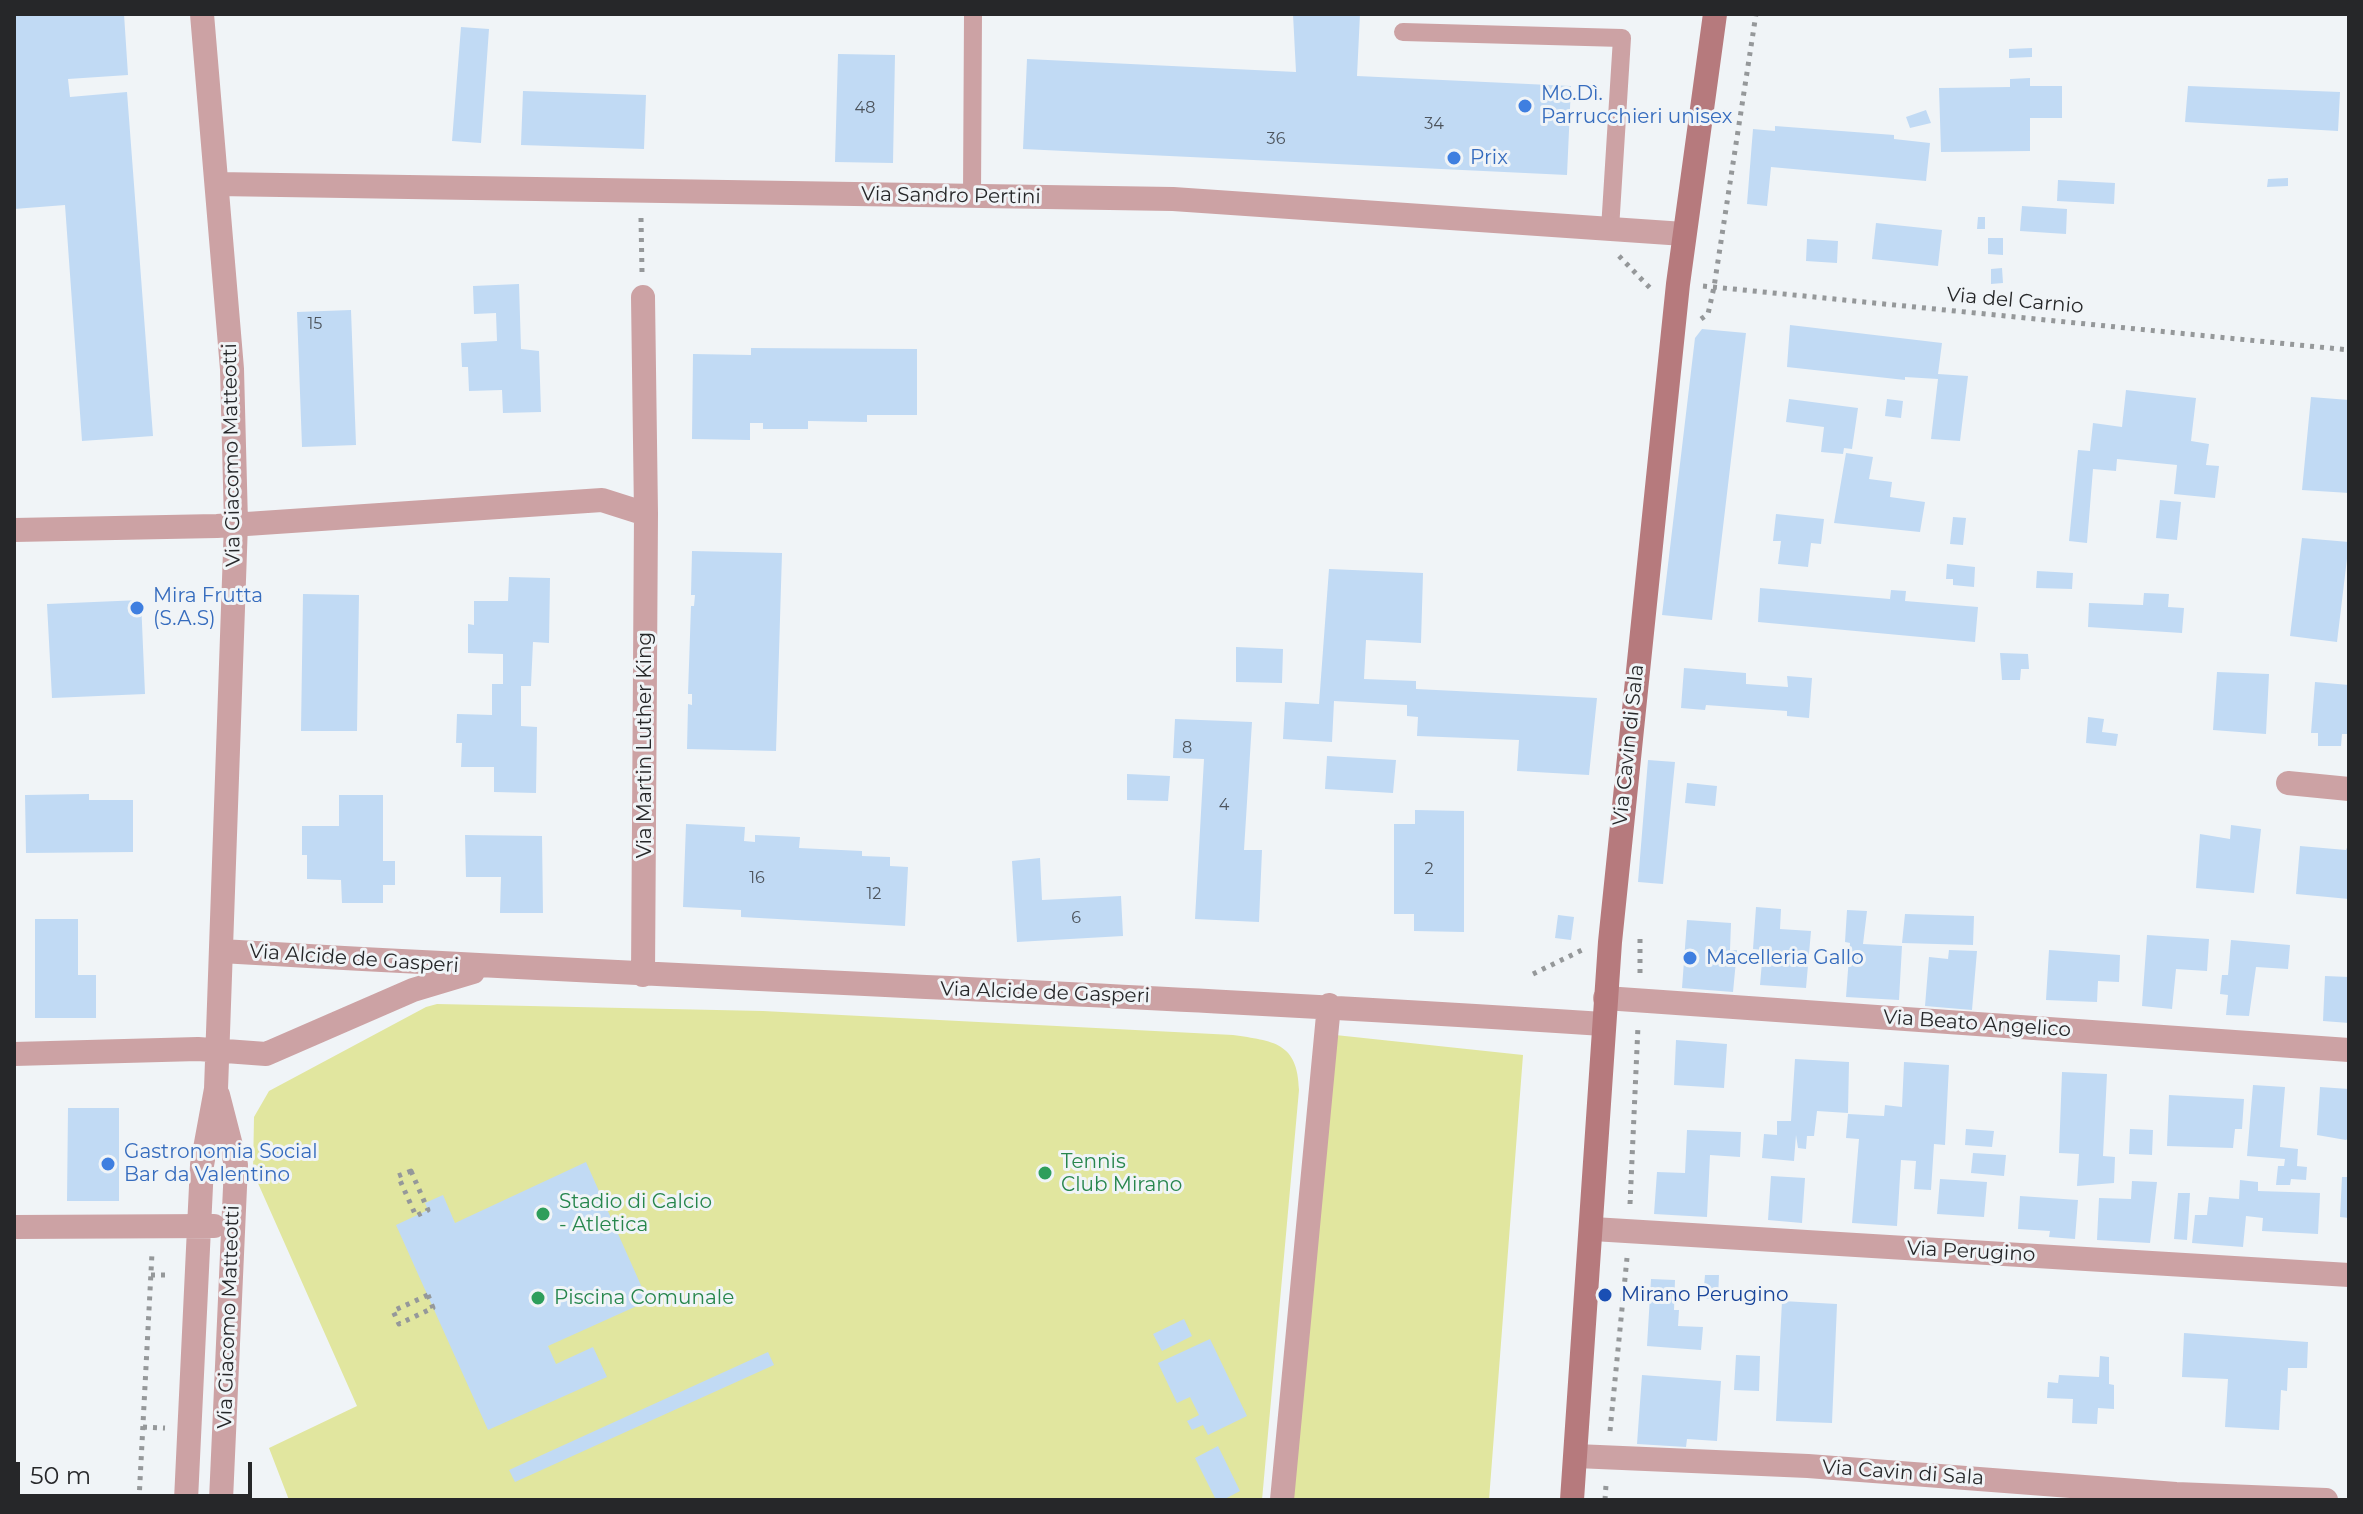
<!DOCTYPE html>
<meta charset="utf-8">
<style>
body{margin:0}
#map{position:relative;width:2363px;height:1514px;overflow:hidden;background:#f0f4f7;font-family:Montserrat,sans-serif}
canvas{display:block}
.frame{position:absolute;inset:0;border:16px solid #262729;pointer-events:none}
.scale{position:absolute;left:16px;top:1462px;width:236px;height:36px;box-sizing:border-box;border:4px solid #262729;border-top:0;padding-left:10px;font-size:24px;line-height:28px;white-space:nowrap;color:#262729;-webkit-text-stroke:6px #f0f4f7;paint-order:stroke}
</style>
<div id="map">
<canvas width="2363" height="1514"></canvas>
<div class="frame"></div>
<div class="scale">50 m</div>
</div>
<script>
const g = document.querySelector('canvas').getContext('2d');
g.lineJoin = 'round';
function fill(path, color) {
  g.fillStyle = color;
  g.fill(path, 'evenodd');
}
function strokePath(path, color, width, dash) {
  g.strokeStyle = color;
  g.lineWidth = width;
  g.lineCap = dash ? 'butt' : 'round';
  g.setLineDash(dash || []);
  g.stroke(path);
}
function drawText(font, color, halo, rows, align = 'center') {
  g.font = font + ' Montserrat,sans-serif';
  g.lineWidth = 6;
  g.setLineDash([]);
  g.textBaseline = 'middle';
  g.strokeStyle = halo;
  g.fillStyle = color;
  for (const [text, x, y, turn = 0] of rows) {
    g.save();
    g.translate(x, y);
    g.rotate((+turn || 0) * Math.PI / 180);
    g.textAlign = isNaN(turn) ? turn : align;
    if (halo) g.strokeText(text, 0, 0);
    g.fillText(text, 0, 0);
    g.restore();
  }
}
fill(new Path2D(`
 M437,1004l326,7 470,24c40,6 65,7 66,55l-37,410h-973l-20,-52 88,-42 -104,-234 1,-55 15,-26 157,-84z
 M1326,1034l197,21 -34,445h-202z`), '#e1e69f');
fill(new Path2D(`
 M16,14h108l4,61 -60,4 2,18 57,-5 26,344 -71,5 -17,-236 -51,4z
 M1293,14h67l-3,62 214,10 -4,89 -544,-26 4,-90 269,13z
 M461,27l28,2 -8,114 -29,-2z
 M2032,48v9l-23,1v-9z
 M838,54l57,1 -2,108 -58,-1z
 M2030,78v8h32v32h-32v33l-89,1 -2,-64 71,-1v-8z
 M2188,86l152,6 -2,39 -153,-9z
 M523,91l123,4 -2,54 -123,-4z
 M1926,110l5,13 -21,5 -4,-11z
 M1775,126l119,9v4l36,4 -4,38 -155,-14 -4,39 -20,-2 6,-75 22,2z
 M2288,178v8l-21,1 1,-8z
 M2058,180l57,3 -1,21 -57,-3z
 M2022,206l45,3 -1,25 -46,-3z
 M1978,217h7v12h-8z
 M1876,223l66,7 -4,36 -66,-7z
 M1988,238h15v17l-15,-1z
 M1807,239l31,2 -1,22 -31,-2z
 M2002,268l1,15 -12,1v-15z
 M519,284l2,65 18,2 2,61 -38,1 -1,-23 -33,1 -1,-24h-6l-1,-24 36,-2 -1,-28 -22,1 -1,-28z
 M351,310l5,135 -54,2 -5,-135z
 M1790,325l152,18 -4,31 30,2 -8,65 -29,-2 7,-60 -33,-2v3l-118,-13z
 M1702,329l44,4 -34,287 -50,-5 33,-277z
 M751,348l166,1v66h-50v7l-59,-1v8h-45v-6h-13v17l-58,-1 1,-85 58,1z
 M2126,390l70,8 -5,43 18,3 -3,21 13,1 -4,32 -41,-4 3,-29 -60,-6 -1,12 -23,-2 -6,74 -18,-2 9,-91 12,1 3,-28 29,4z
 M2311,397l38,3v93l-47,-3z
 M1789,399l69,9 -6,41 -8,-1 -1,6 -22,-2 3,-25 -38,-5z
 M1887,399l16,2 -2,17 -16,-2z
 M1846,453l27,4 -4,22 23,3 -2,15 35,5 -5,30 -86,-9z
 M2160,500l21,2 -4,38 -21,-2z
 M1776,514l48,5 -3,25 -10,-1 -3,24 -30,-3 3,-23h-8z
 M1953,517l13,1 -3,27 -13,-1z
 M2302,538l47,4 -12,100 -47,-6z
 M692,551l90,2 -6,198 -89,-2 1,-45 4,1v-11h-4l3,-88h3l1,-11h-4z
 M1947,564l28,3 -1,20 -21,-2v-6h-7z
 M1329,569l94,4 -2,70 -55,-3 -2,39 52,2v8l181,9 -8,77 -72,-4 2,-31 -102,-4 1,-19 -11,-1v-11l-73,-4 -2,41 -49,-3 2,-37 34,2z
 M2037,571l36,2 -1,16 -36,-1z
 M509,577l41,1 -1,65 -16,-1 -2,44h-10v40l16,1 -1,66 -42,-1v-25h-33l1,-24h-6l1,-29 35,1v-31h11v-30l-35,-1v-29l6,1v-24h34z
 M1760,588l130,11 1,-9 15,1 -1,10 73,6 -3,35 -217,-20z
 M2144,593l25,1 -1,13 16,1 -2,25 -94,-6 1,-24 54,2z
 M303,594l56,1 -2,136h-56z
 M141,600l4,94 -93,4 -5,-94z
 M1236,647l47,2 -1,34 -46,-1z
 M2000,653l28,1 1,15h-8l-1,11h-18z
 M1684,668l62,5v11l42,3 -1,-11 25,2 -3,40 -22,-2v-5l-81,-6 -1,5 -24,-2z
 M2217,672l52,2 -3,60 -53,-4z
 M2315,682l34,3v49h-7l-1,12h-23v-13h-7z
 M2088,717l16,2 -2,13 16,2 -2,12 -30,-3z
 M1175,719l77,3 -8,128h18l-3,72 -64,-3 9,-160 -31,-1z
 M1327,756l69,4 -3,33 -68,-4z
 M1648,760l27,2 -12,122 -25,-2z
 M1127,774l43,2 -2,25 -41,-1z
 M1687,783l30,3 -2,20 -30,-3z
 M89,794v6h44v52l-107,1 -1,-58z
 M339,795h44v66h12v24h-12v18h-41l-1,-23 -34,-1v-24h-5v-29h37z
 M1415,810l49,1v121l-50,-1v-17h-20v-90h21z
 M686,824l59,3 -1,14 11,1v-7l45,2 -1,11 63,3v5l28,1v9l18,1 -3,59 -164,-9v-7l-58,-3z
 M2231,825l30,4 -7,64 -58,-5 4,-54 30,5z
 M465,835l77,1 1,77h-43l1,-36h-35z
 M2349,843v56l-53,-5 4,-48 46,4z
 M1040,858l2,42 79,-4 2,40 -106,6 -5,-81z
 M1756,907l25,2 -1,20 31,2 -5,57 -46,-3 3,-35 -10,-1z
 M1847,910l20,1 -4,33 39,2 -3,54 -53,-3 4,-54 -5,-1z
 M1905,914l69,2 -1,29 -71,-2z
 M1558,915l16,2 -3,23 -16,-2z
 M35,919h43v56h18v43h-61z
 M1687,920l44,3 -1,27h7l-4,42 -51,-4z
 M2147,935l62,4 -2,32 -31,-2 -4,40 -30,-3z
 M2231,940l59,5 -2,24 -32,-2 -7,49 -23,-1 2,-20 -8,-1 2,-19h6z
 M1949,950l28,1 -5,59 -47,-4 4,-49 19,2z
 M2049,950l71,5 -1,27 -21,-1 -1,21 -51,-2z
 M2325,976l24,1v46l-26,-2z
 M1676,1040l51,4 -3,44 -50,-3z
 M1795,1059l54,3 -1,51 -31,-2 -3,25h-7l-1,13 -8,-1 -2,-13 -2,26 -32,-3 2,-24 13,1v-14h14z
 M1904,1062l45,3 -4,80 -11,-1 -3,46 -17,-1 2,-28 -15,-1 -4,66 -45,-3 7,-84 -13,-1 2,-24 36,2 1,-11 17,2z
 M2062,1072l45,2 -4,82 12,1 -1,26 -37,3 2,-32 -20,-1z
 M2253,1085l32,2 -5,60 18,2 -1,17 10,1 -1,13 -15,-1 -1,6h-14l2,-19h6l1,-7 -38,-3z
 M2320,1087l29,2v49l-3,2 -29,-5z
 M2169,1095l75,4 -2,30h-7l-2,19 -66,-2z
 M68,1108h51v93h-52z
 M1966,1129l28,2 -2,16 -27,-2z
 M2130,1129l23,1 -1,25 -23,-1z
 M1687,1130l54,2 -1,25 -30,-2 -3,62 -53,-3 3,-42 28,1z
 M1973,1153l33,2 -2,21 -33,-3z
 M586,1162l62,139 -100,45 8,18 37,-17 14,30 -119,53 -92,-205 32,-15 -3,-7 18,-8 12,28z
 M1771,1176l34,2 -3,45 -34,-3z
 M2342,1177h7v41l-9,-1z
 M1940,1179l47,3 -3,35 -47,-3z
 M2240,1180l18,2v9l62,2 -2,41 -56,-3 1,-13 -17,-2 -3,31 -51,-4 3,-28h12l2,-18 30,2z
 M2132,1181l25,1 -7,61 -53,-3 2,-42 32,1z
 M2178,1193h12l-3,47 -13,-1z
 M2020,1196l58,4 -3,39 -26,-2 1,-6 -32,-2z
 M1705,1275h14l-1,24h-15z
 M1651,1279l24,1 -1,30h5l-1,16 25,1 -2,23 -54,-4z
 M1782,1301l55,3 -5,119 -56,-2z
 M1184,1319l8,17 -30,15 -9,-17z
 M2184,1333l124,9 -1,26h-19l-1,23 -6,-1 -2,40 -54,-3 3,-48 -46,-2z
 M1210,1339l37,77 -39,19 -5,-10 -11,5 -5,-9 12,-6 -9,-18 -13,6 -19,-40z
 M768,1352l6,13 -259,117 -6,-12z
 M1736,1355l24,1 -1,35 -25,-1z
 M2100,1356l9,1v27l5,1v24l-16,-1 -1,16 -25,-1 1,-24 -26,-1 1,-16 10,1 1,-8 40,2z
 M1642,1375l79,6 -4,60 -30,-2 -1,8 -49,-3z
 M1218,1446l22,45 -17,9h-7l-21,-42z`), '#c1daf4');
strokePath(new Path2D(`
 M641,218l1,54
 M1619,256l32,33
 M1703,286l646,64
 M1701,319l7,-5 6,-27 42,-273
 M1640,939v37
 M1533,974l49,-24
 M411,1171l17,39 -12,6 -18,-40z
 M1630,1204l8,-178
 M151,1275h19
 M428,1295l5,13 -34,16 -6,-13z
 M143,1427l22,1
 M1610,1431l17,-173
 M139,1500l13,-247
 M1605,1500l1,-15`), '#95989a', 5, [4, 6]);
strokePath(new Path2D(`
 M1403,32l219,6 -12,191
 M972,196l1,-182`), '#cca2a4', 18);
strokePath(new Path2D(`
 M217,184l956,15 511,35
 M643,297l3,217
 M14,530l203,-4 385,-26 44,14 -3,461
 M2288,783l61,6
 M221,951c461,27 922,43 1382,73
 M1605,998l744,52
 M14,1054l184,-5 68,5 147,-64 60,-18
 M218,1095l18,70 -15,335
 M14,1227l200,-1
 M1593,1229l756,46
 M1576,1456l232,10 368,28 150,6
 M186,1500l16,-335 14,-76 20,-566 -4,-154 -30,-355
 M1282,1500l47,-495`), '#cca2a4', 24);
strokePath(new Path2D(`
 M1572,1500l38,-558 68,-658 37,-270`), '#b67a7d', 24);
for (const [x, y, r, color] of [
 [1525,106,8,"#3f7fe0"],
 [1454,158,8,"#3f7fe0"],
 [137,608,8,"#3f7fe0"],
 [1690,958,8,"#3f7fe0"],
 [108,1164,8,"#3f7fe0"],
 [1045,1173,8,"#2e9e5b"],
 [543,1214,8,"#2e9e5b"],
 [1605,1295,8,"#1a4fb4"],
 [538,1298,8,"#2e9e5b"]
]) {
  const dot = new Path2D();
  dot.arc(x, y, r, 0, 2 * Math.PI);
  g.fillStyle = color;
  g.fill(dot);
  strokePath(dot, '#f0f4f7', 3);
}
drawText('16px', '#4d545c', null, [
 ["48",865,108],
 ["34",1434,124],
 ["36",1276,139],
 ["15",315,324],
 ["8",1187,748],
 ["4",1224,805],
 ["2",1429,869],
 ["16",757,878],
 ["12",874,894],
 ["6",1076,918]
]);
drawText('20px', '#366cbe', '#f0f4f7', [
 ["Mo.Dì.",1541,94],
 ["Parrucchieri unisex",1541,117],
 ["Prix",1470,158],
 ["Mira Frutta",153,596],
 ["(S.A.S)",153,619],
 ["Macelleria Gallo",1706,958],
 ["Gastronomia Social",124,1152],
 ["Bar da Valentino",124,1175]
], 'left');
drawText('20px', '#262729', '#f0f4f7', [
 ["Via Sandro Pertini",951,196,1],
 ["Via del Carnio",2015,301,5],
 ["Via Giacomo Matteotti",232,455,-91],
 ["Via Martin Luther King",645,745,-90],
 ["Via Cavin di Sala",1629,745,-84],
 ["Via Alcide de Gasperi",354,959,4],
 ["Via Alcide de Gasperi",1045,993,2],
 ["Via Beato Angelico",1977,1024,4],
 ["Via Perugino",1971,1252,3],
 ["Via Giacomo Matteotti",229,1317,-88],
 ["Via Cavin di Sala",1903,1473,4]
]);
drawText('20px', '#27864d', '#f0f4f7', [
 ["Tennis",1061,1162],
 ["Club Mirano",1061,1185],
 ["Stadio di Calcio",559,1202],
 ["- Atletica",559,1225],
 ["Piscina Comunale",554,1298]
], 'left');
drawText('20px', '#164399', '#f0f4f7', [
 ["Mirano Perugino",1621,1295]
], 'left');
</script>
